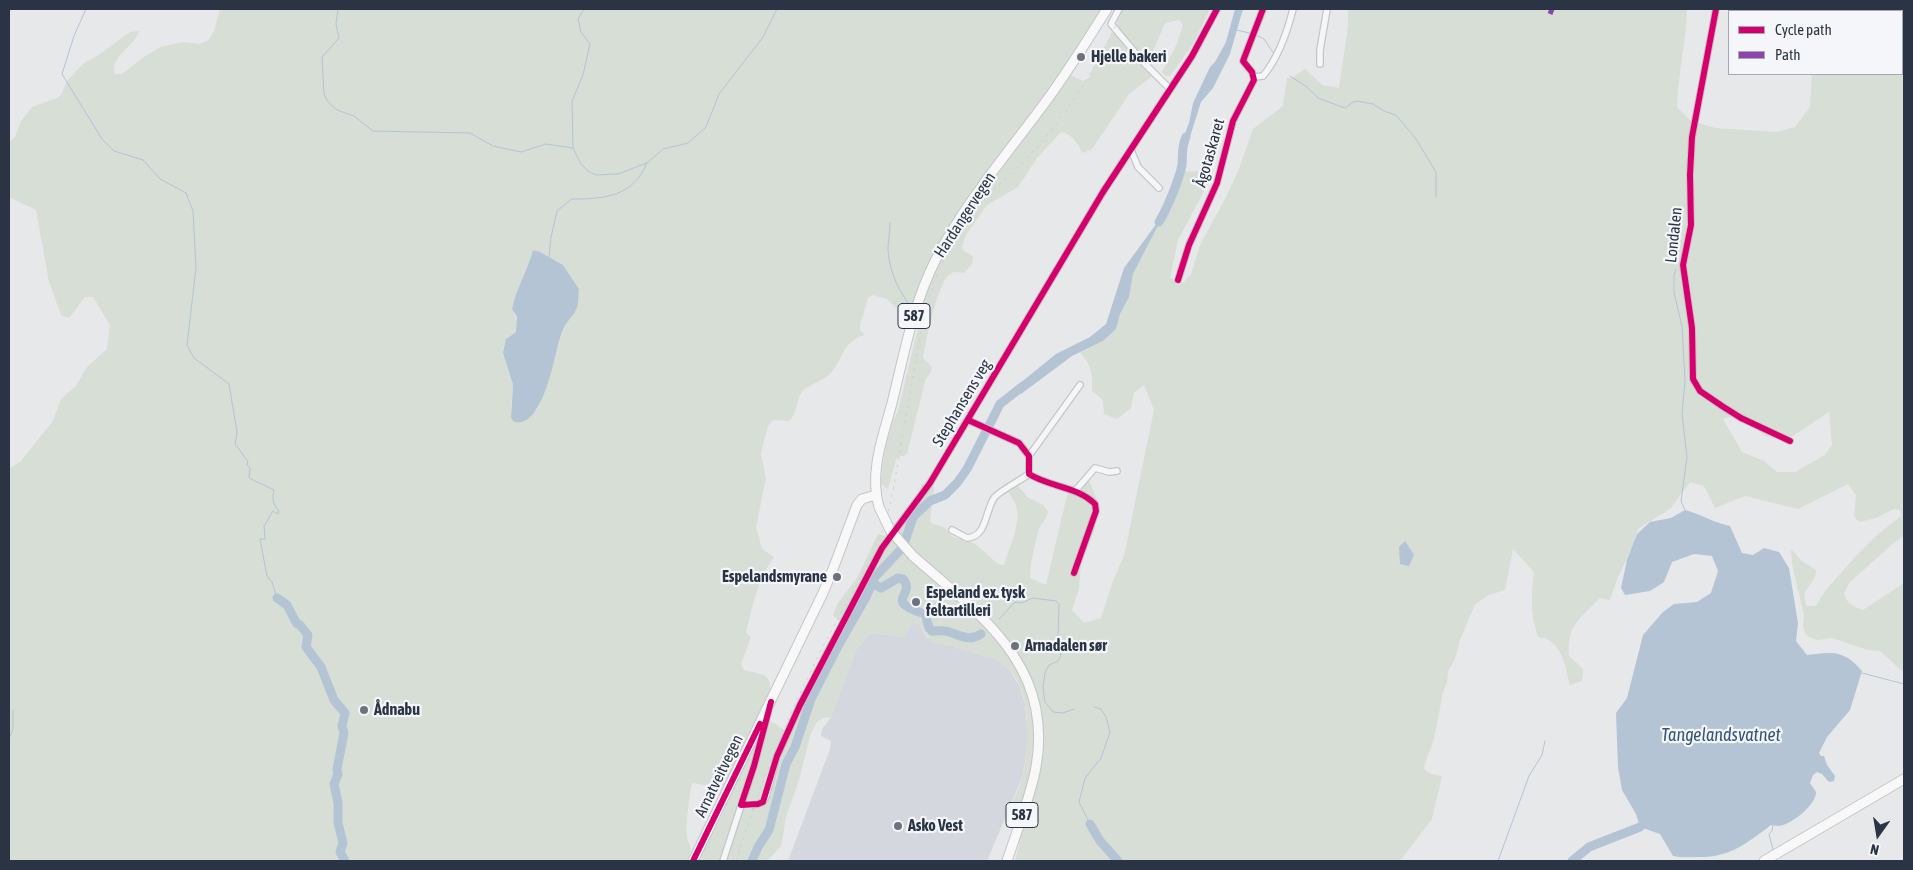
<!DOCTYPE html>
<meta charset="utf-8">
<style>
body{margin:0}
#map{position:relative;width:1913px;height:870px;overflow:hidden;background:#e6e8ea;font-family:"Asap Condensed",sans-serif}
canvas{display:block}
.frame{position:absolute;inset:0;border:10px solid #2b3445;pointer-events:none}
.legend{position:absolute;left:1728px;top:10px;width:175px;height:65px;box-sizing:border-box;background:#f4f6f9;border:1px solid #a4a8b1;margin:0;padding:6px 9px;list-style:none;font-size:15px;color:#2b3445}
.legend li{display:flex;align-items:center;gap:10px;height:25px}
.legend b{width:25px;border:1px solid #a4a8b1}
.north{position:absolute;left:1853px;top:810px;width:50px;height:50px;-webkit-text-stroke:4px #f4f6f9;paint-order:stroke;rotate:193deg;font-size:14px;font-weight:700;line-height:20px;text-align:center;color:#2b3445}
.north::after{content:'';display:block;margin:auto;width:18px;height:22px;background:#2b3445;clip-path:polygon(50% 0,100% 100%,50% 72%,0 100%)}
</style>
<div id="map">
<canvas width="1913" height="870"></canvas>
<div class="frame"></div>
<ul class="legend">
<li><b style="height:6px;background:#d6006c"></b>Cycle path</li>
<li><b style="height:6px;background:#8e44ad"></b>Path</li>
</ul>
<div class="north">N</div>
</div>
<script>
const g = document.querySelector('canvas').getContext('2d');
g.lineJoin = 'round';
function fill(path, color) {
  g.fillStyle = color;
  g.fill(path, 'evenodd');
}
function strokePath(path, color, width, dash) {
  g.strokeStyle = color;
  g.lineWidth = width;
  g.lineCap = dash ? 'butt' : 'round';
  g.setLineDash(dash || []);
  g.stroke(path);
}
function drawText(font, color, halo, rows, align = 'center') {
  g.font = font + ' "Asap Condensed",sans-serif';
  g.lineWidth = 4.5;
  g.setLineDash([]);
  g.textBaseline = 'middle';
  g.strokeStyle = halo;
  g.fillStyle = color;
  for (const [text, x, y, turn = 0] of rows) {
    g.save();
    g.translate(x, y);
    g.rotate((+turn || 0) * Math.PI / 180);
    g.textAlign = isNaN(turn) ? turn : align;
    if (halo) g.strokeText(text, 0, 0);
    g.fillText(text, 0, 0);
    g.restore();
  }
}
fill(new Path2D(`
 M913,622l6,2 8,14 70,22 12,9 10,16 6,19 3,30 -3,29 -4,17 -34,81h-199l42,-112 1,-8 -10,-5 1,-7 9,-12 24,-65 12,-16 5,-3 31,4z`), '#d4d7dd');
fill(new Path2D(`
 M220,9h883l-33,66 13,6 6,-3 3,-8 10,-15 6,-15 7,-10 8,-21h87l-17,35 -23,32h-4l-4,-4 15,-28 6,-19 -4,-5 -14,3 -16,38 6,13 -26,20 -37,55 -10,4c-4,-10 -10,-19 -21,-21l-24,26 -19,29 -31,18 -21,30 -4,12 2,4 9,5 -1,8 -8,9c-6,-1 -11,-2 -15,2 -11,8 -24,68 -26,83l9,9 -1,5 -5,6 -19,76 -3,2h-4l-4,3 -8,30 -7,-5c2,-24 5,-52 17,-73l17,-71 7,-26 -2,-1 -25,-6 -8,-8 -14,-4 -5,3 -8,27v5l5,5c-23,6 -22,25 -35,39 -7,7 -25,12 -29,19 -5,10 -4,21 -12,28l-16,-1 -5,6 -6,23 -1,5 5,24 -10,49 6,22 12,8c-16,21 -22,51 -28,76l5,4 -10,27 3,6c7,2 14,3 20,5 16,9 -4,47 -9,60l10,2 5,-15c7,1 8,5 15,8l2,-2 24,-48 11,-27 9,-16 6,-5 2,-11 -6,-6 5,-12 19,-25 21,-44 7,2c7,-7 11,-14 17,-22 7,-11 16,-17 20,-30l12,3v3l-4,29 1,4 14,5 8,9 21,6 24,21 6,1c5,-17 16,-38 13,-56 -1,-7 -8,-14 -11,-22l9,-5 13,16 14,6 6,7c-1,8 -6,11 -9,18 -4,15 -9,33 -9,49l16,7 23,-98 20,-7 9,22 -4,29 -13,32 -2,25 -7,22 12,13 17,-5 12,-37 11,-25 30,-146 -10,-25 -10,8 -3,15 -14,11 -13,-5 -1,-14 -11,-9c1,-15 0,-27 -12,-38l23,-12 13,-12 4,-15 9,-17 4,-23 32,-62 14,-40 30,-1 -6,22 -25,47 -8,38 13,5 8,-9 10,-31 24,-44 14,-30 14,-40 30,-23 4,-28h5l13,-9 17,16 17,3 9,-61v-18h339c-1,33 -9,65 -10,98l13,13 25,8 62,4 18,-5 15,-20 2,-33h90v-63h-79v-2h81v527l-8,5 -46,41 -6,11c2,10 9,14 19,17l41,-27v88l-3,-1 -21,-19 -12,-1 -36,-12 -14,2 -9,-3 -4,-4 -2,-7 1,-11 -11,-46 -2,-18 1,-1 10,11 14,9c0,16 -18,18 -9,36h9l9,-15 31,-35 21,-21 24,-19 -1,-6 -6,-1 -18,9 -17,4 -5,-6 2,-21 -8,-11 -50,25 -53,-13 -30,12 -11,-22 -14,-4 -19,26 -33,21 -6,20 -14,28 -8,23 -10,-2c-19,20 -34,27 -31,58l14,13 -1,12 -12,4c-5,-19 -8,-46 -32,-48 -8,-24 -7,-40 -4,-65l-21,-23 -8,41 -16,5 -14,9 -15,36 -5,19 -7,12 -1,12 -4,9 -9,47 -10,27 1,4 6,4 11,2 -10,43 -32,42h-385c6,-21 8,-28 -9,-44 6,-13 12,-26 16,-39 8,-31 11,-93 -18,-113 -15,-11 -55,-18 -73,-23l-12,-18 -6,-2 -9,15 -32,-4 -5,3 -12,16 -24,65 -8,1 -6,4 -6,11 -12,47 -13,37 -5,29 -14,15h-67l-2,-1 26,-49 4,-15 -4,-7 -30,-6h-2c-2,9 -7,44 -5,52 2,14 6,9 1,26h-679v-392l12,-8 31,-39 10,-24 14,-12 10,-18 21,-19 3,-24 -17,-28h-8l-16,21 -8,-3 -12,-33 -13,-72 -27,-13v-55l6,-5 6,-16 11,-14 25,-9 4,-3 6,-14 17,-18 16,-9 30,-22 9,-1c-4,16 -30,25 -24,43h7l23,-18 16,-9 22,-5 17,2 4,-2 5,-2 5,-9zM533,250l7,2 23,13 16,24 -3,20 -7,8 -7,16 -14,50 -10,26 -13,12 -7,2 -7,-15 2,-23 -8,-25 3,-23 8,-5c3,-9 0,-15 -4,-23 4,-21 16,-38 21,-59zM1829,412l3,33 -7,10 -30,17h-18l-13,-11 -22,-9 -19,-33 13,-4 30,21 19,5z`), '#d6ded6');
fill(new Path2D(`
 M1235,9h8l-13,45 -17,34 -12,14 -13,41 -6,4v-6l7,-18 4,-20 17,-36 5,-5 11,-20z
 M1165,212l-32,62 -4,23 -9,17 -4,15 -13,12 -31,15 -51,38 -8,-1 1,-5 42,-34 34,-17 16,-13 18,-56z
 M533,250l7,2 23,13 16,24c-1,7 0,17 -4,23 -6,8 -11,13 -14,23 -7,20 -17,94 -47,87l-3,-4 2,-33 -10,-32 3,-14 10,-7 1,-15 -5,-8c4,-21 16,-39 21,-59z
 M1685,510c16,4 29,13 45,16l12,27 11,2 11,-7 15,4 10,16 9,55 -2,18 11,14c24,-3 37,-6 55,16l-12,39 -23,27 -8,16 2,3h3l3,9 8,11 -1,5 -5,1 -7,-8 -5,-2 -4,3 -3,8 6,9c1,12 -25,33 -37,34 -3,0 -6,-1 -8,-1 -25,19 -42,33 -74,32 -8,0 -16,1 -24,-1l-13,-22 -20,-7 -4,-13 -14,-24 -4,-23 -2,-54 11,-15 16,-63 20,-23 11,-8 23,-2 14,-9 7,-22 -6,-15 -18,-2 -22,8 -8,20 -14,9 -25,4 -4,-7 6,-28 10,-26 13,-12 21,-4z
 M1405,541l9,14 -5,11 -9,-2 -1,-17z`), '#b4c4d5');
strokePath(new Path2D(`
 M86,9l-12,27 -12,38 40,65 12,12 29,9 17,19 26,14 7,18 3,57 -9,77 7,13 35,26 8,48 -2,13c6,4 7,11 13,16l-1,4 3,3 -1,10 25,12c-2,10 -1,14 5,21l-1,3 -5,-3 -9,15 1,13h-5l7,37 5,6 5,16
 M338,9l-2,15 3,14 -17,19 2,37 4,8 9,8 17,6 19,15 97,2 23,13 28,6 25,-8 27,4
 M584,9l-6,10 3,13 9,12 -7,31 -11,26 1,47 8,16 7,7 8,4 22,-1 29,-11 16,-14 25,-6 18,-16 13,-33 44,-57 14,-28
 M1237,30l12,3
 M1258,36l6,3 10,15
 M1290,76l17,11 11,11 27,10 8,-6 4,-1 16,3 11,7 12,4 20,24 20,33v25
 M890,223c0,9 -2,18 -2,27 1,21 11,42 24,58
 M549,257l2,-20 6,-26 15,-12c32,0 61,-2 75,-36
 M1676,269l-2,7v17l8,33 3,54 -3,34 5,43 -6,44 4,9
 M999,619l16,-17 6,1 12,-5 23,3 3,3 -1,33 3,19 -3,5 -9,4 -4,8 -2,14 2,15 8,10 10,1 11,-4
 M1862,673l42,11
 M9,739l4,-10v-19
 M1090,824l-11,-22 6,-24 16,-20 9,-26 -4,-15 -5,-8 -7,-2
 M1773,850l-4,-16 3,-3 1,-6
 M1498,861l31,-85 13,-21 3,-14`), '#b4c4d5', 1);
strokePath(new Path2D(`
 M1159,222c8,-13 20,-42 23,-57 1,-11 -1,-17 4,-28
 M872,583l9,5 17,-10 5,1c14,16 -22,22 22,35l4,14 3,3c5,0 12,-1 17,1 11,3 20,10 32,2
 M277,598l10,7 10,19 3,1 8,10 -2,12 15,20 13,33 11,13 -3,13 2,7 -7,36 1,5 -4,10 4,19v20l5,20 -3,9 5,9
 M1090,824l10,17 18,20
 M752,861l6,-14 11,-17 17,-66 9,-17 16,-48 27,-53 28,-49 9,-20 28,-30 10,-30 17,-16 15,-6 12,-12 10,-14 33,-65 23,-18
 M1572,861l17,-14 51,-20`), '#b4c4d5', 9);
const minor = new Path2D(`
 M1119,9l-8,15 33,39 26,26
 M1716,9l-24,128 -2,38 1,50 -8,40 9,63 1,51 7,12 22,15 19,12 49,23
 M1732,9l11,2
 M1783,11l1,-2
 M1320,64v-14l7,-41
 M1254,77l9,-1c16,-19 24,-43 30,-67
 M1131,150l7,17 21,21
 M1178,280l11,-35 28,-62 16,-62 21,-41 -2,-8 -9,-11 20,-52
 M968,420l51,23 10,13v18c20,13 48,12 66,30l1,7 -22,62
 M1029,456l51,-71
 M1075,491l20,-23 14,4 8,-1
 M952,530l15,8c20,-1 18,-27 27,-40 4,-6 27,-18 35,-24
 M758,804l5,-2 3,-5 11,-41 23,-51 82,-157 48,-65 173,-291 89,-136 25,-47
 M723,861l31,-95 14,-53`);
const secondary = new Path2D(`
 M693,861l130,-268 10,-24 24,-64 5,-6 14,-4
 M1764,861l140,-82`);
const primary = new Path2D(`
 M879,507c-10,-35 4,-70 13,-104 12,-48 21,-99 44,-144 29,-56 71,-105 108,-155 23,-31 43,-63 63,-95
 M913,556c67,59 141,109 123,211 -6,32 -19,63 -29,94`);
strokePath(minor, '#c4c6c8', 8);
strokePath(secondary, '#c4c6c8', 11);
strokePath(primary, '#c2c5c8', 11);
strokePath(minor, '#f5f6f7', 5.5);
strokePath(secondary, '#f8f8f8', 9);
strokePath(primary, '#f8f8f8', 9);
strokePath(new Path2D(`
 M736,861l25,-75 30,-73 29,-61 51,-94 15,-36 7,-31 30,-172c10,-44 30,-85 60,-118 20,-21 43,-40 61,-62 33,-40 59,-83 79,-130`), '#cecfd2', 1, [2.5, 5]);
const minorBridge = new Path2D(`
 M751,805l7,-1`);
const primaryBridge = new Path2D(`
 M879,507l11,23 23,26`);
strokePath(minorBridge, '#c4c6c8', 8, []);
strokePath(primaryBridge, '#c2c5c8', 11, []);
strokePath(minorBridge, '#f5f6f7', 5.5);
strokePath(primaryBridge, '#f8f8f8', 9);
strokePath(new Path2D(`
 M1550,14l2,-5`), '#8e44ad', 5, [10, 5]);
strokePath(new Path2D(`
 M1716,9l-24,128 -2,38 1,50 -8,40 9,63 1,51 7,12 22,15 19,12 49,23
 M1178,280l11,-35 28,-62 16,-62 21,-41 -2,-8 -9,-11 20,-52
 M968,420l51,23 10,13v18c20,13 48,12 66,30l1,7 -22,62
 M771,702l-17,64 -13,39 17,-1 5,-2 14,-46 23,-51 82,-157 48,-65 173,-291 89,-136 25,-47
 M693,861l67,-137`), '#d6006c', 6);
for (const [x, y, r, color] of [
 [1081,57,5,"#6c737f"],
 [837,577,5,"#6c737f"],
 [916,602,5,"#6c737f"],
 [1015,646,5,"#6c737f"],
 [364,710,5,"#6c737f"],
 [898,826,5,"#6c737f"]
]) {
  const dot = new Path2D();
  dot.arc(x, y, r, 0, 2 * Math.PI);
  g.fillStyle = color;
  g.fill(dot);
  strokePath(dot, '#f4f6f9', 2);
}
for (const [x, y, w] of [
 [914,316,32],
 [1022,815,32]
]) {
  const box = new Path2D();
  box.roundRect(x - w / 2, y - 12.5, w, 25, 4);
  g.fillStyle = '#f4f6f9';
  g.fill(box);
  strokePath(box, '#2b3445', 1);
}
drawText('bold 15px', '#2b3445', null, [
 ["587",914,316],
 ["587",1022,815]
]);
drawText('bold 16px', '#2b3445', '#f4f6f9', [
 ["Hjelle bakeri",1091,57],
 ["Espelandsmyrane",827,577,"right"],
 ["Espeland ex. tysk",926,593],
 ["feltartilleri",926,611],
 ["Arnadalen sør",1025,646],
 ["Ådnabu",374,710],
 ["Asko Vest",908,826]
], 'left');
drawText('16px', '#2b3445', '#f4f6f9', [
 ["Ågotaskaret",1210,153,-74],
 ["Hardangervegen",965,215,-57],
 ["Londalen",1674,235,-84],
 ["Stephansens veg",962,403,-59],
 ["Arnatveitvegen",719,776,-64]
]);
drawText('italic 18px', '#34527a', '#f4f6f9', [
 ["Tangelandsvatnet",1721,735]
]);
</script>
